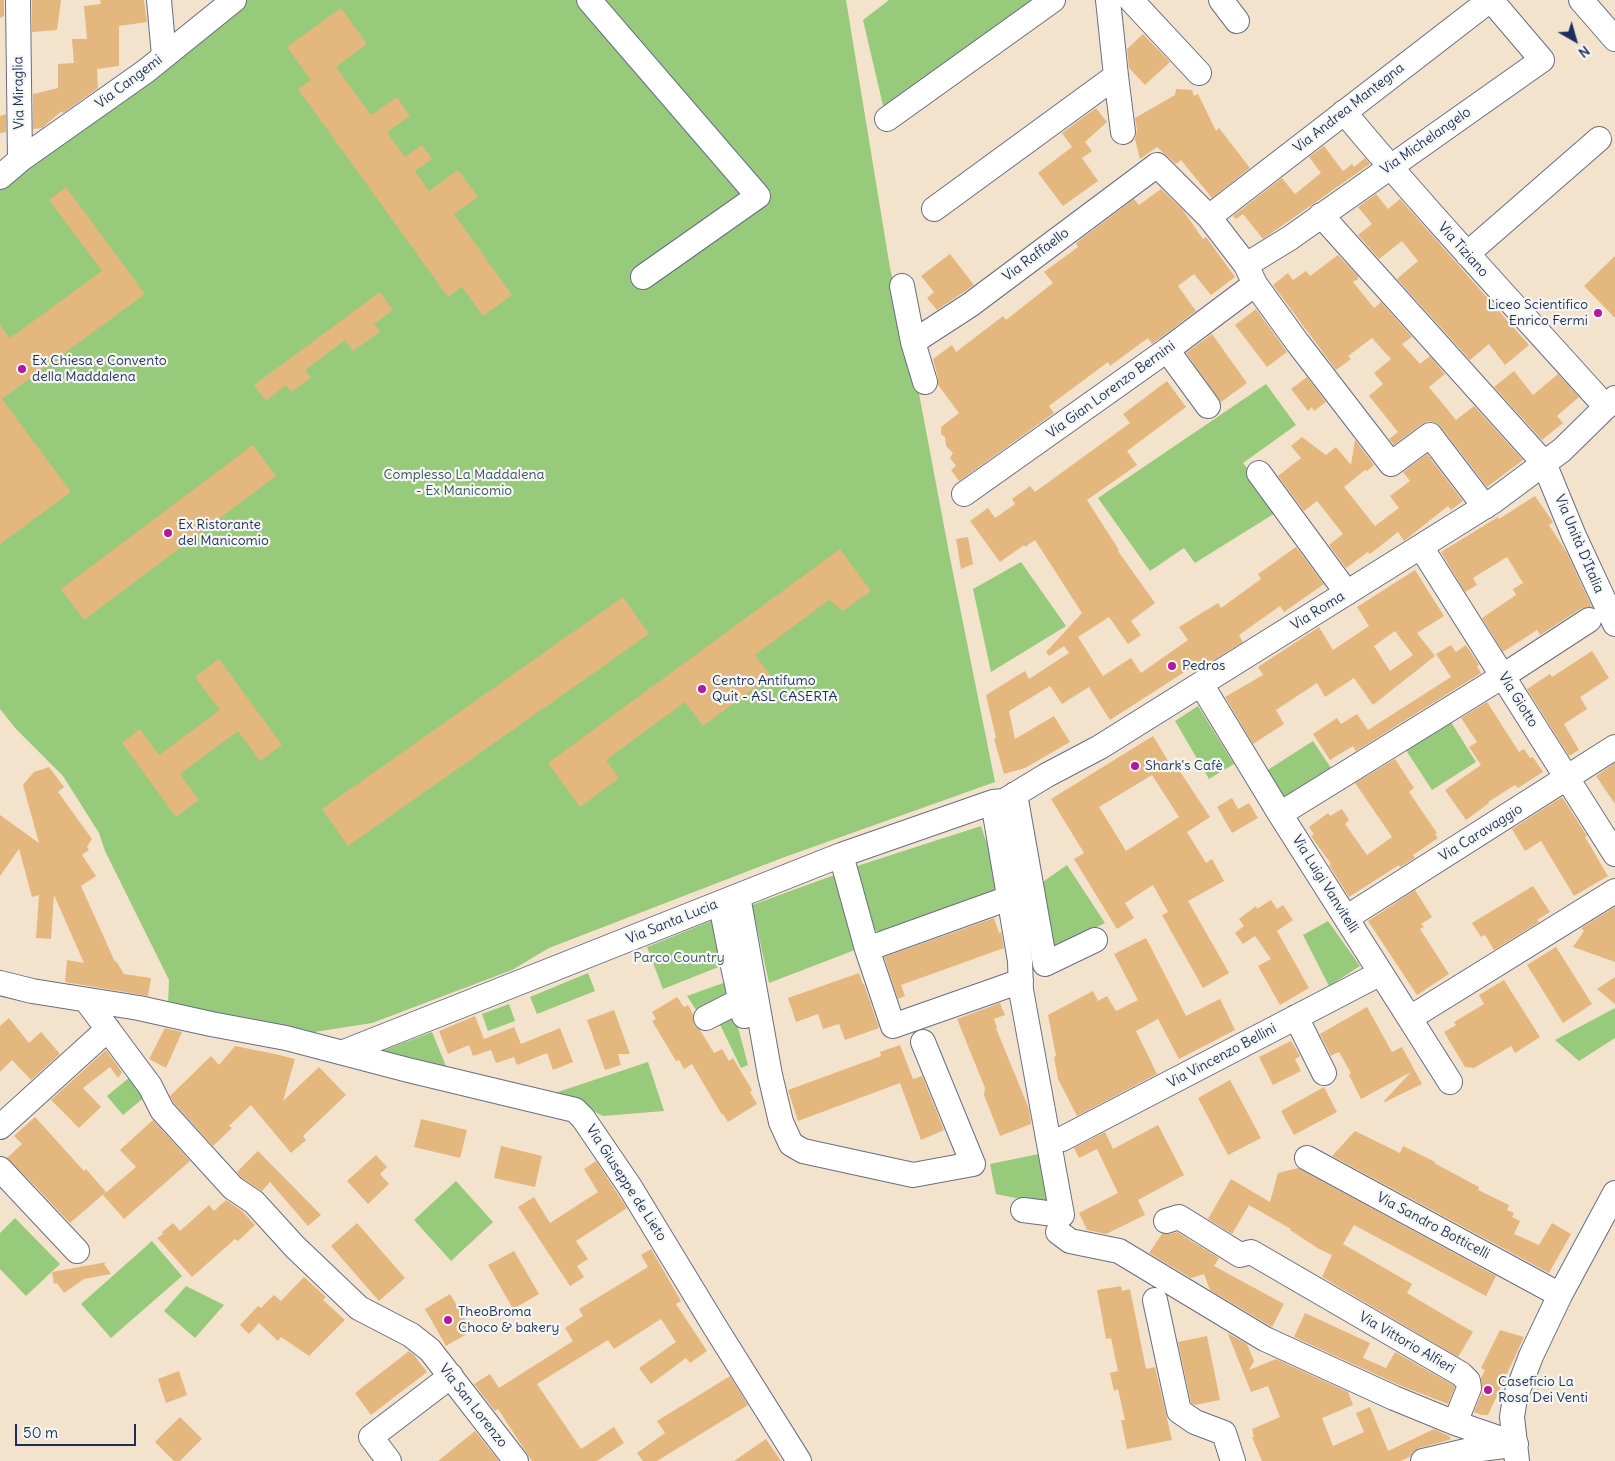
<!DOCTYPE html>
<meta charset="utf-8">
<style>
body{margin:0}
#map{position:relative;width:1615px;height:1461px;overflow:hidden;background:#f3e3cd;font-family:Delius,sans-serif}
canvas{display:block}
.north{position:absolute;left:1550px;top:15px;width:50px;height:50px;-webkit-text-stroke:4px #f6f6f2;paint-order:stroke;rotate:142deg;font-size:14px;font-weight:700;line-height:20px;text-align:center;color:#1b2f5e}
.north::after{content:'';display:block;margin:auto;width:18px;height:22px;background:#1b2f5e;clip-path:polygon(50% 0,100% 100%,50% 72%,0 100%)}
.scale{position:absolute;left:15px;top:1424px;width:121px;height:22px;box-sizing:border-box;border:2px solid #1b2f5e;border-top:0;padding-left:6px;font-size:15px;line-height:18px;white-space:nowrap;color:#1b2f5e;-webkit-text-stroke:4px #f6f6f2;paint-order:stroke}
</style>
<div id="map">
<canvas width="1615" height="1461"></canvas>
<div class="north">N</div>
<div class="scale">50 m</div>
</div>
<script>
const g = document.querySelector('canvas').getContext('2d');
g.lineJoin = 'round';
function fill(path, color) {
  g.fillStyle = color;
  g.fill(path, 'evenodd');
}
function strokePath(path, color, width, dash) {
  g.strokeStyle = color;
  g.lineWidth = width;
  g.lineCap = dash ? 'butt' : 'round';
  g.setLineDash(dash || []);
  g.stroke(path);
}
function drawText(font, color, halo, rows, align = 'center') {
  g.font = font + ' Delius,sans-serif';
  g.lineWidth = 4.5;
  g.setLineDash([]);
  g.textBaseline = 'middle';
  g.strokeStyle = halo;
  g.fillStyle = color;
  for (const [text, x, y, turn = 0] of rows) {
    g.save();
    g.translate(x, y);
    g.rotate((+turn || 0) * Math.PI / 180);
    g.textAlign = isNaN(turn) ? turn : align;
    if (halo) g.strokeText(text, 0, 0);
    g.fillText(text, 0, 0);
    g.restore();
  }
}
fill(new Path2D(`
 M245,0h601l44,268 23,94 38,201 44,219 -213,76 -233,90 -37,22 -140,53 -64,10 -140,-28 1,-25 -64,-129 -6,-18 -36,-57 -47,-47 -16,-20v-526z
 M889,0h156l-160,114 -22,-94z
 M1266,384l30,41 -53,38 37,47 -85,53 -11,-15 -34,23 -52,-73z
 M1021,562l45,64 -75,46 -18,-83z
 M1198,706l36,58 -25,15 -34,-58z
 M1449,719l27,43 -44,28 -30,-46z
 M1313,741l20,30 -48,30 -19,-30z
 M981,826l18,54 -2,10 -118,42 -5,-3 -20,-62z
 M1067,865l38,58 -53,27 -12,-66z
 M840,873l20,75 -91,35 -17,-78z
 M718,918l8,46 -63,25 -16,-42z
 M1328,921l32,45 -31,20 -26,-51z
 M588,973l7,18 -58,23 -7,-17z
 M726,982l22,83 -7,3 -28,-58 -13,6 -13,-20z
 M509,1004l6,17 -27,10 -6,-17z
 M1615,1008v30l-36,23 -24,-21z
 M432,1032l14,34 -64,-15z
 M648,1062l16,49 -61,5 -48,-23z
 M130,1077l16,19 -23,19 -16,-19z
 M1039,1154l10,51 -53,-11 -6,-30z
 M456,1181l37,41 -42,39 -37,-41z
 M15,1218l45,46 -34,32 -26,-27v-36z
 M152,1241l30,35 -71,62 -30,-34z
 M186,1286l38,19 -29,33 -31,-27z`), '#97ca7a');
fill(new Path2D(`
 M0,0h4v16l-4,2z
 M32,0h29l-4,30 -25,2z
 M100,0h44l3,22 -28,4v40l-22,3 1,19 -35,25 -1,-2 -20,17 -9,1v-35l25,-6v-24l16,-1 -2,-24h15l-3,-33 17,-2z
 M341,8l26,36 -31,23 35,48 26,-18 13,19 -23,16 18,25 17,-12 10,14 -17,12 14,20 29,-21 20,27 -24,17 58,81 -29,21 -21,-29 -14,10 -150,-208 13,-9 -24,-33z
 M1143,34l27,28 -25,23 -16,-17 -2,-19z
 M1176,89l16,1 2,6 4,-2 18,37 3,-3 31,40 -38,30 -31,-38 -5,4 -19,-17 -17,12 -5,-20 2,-9 -2,-12 40,-23z
 M1096,108l11,14 -22,20 7,9 -10,7 16,23 -35,25 -25,-33 34,-26 -10,-14z
 M6,114v18l-6,1v-17z
 M1324,146l19,25 9,-7 2,3 11,-9 5,6 -107,75 -20,-25 -7,5 -3,-3 49,-38 13,16 26,-21 -12,-16z
 M66,187l79,107 -143,105 69,93 -71,52v-219l10,13 92,-67 -53,-71z
 M1161,189l21,20 21,30 3,-2 29,40 -24,18 -17,-21 -16,12 18,25 -44,33 -4,-6 -38,28 -2,-4 -59,44 5,7 -95,68 -8,-11 5,-4 -6,-8 3,-5 -7,-7 -1,-9 -4,-3v-7l18,-14 -21,-28v-7l-5,-19 19,-14 4,7 47,-36 3,4 47,-37 -9,-11 34,-25 -2,-4 58,-44 5,6z
 M1376,194l12,15 12,-10 129,146 -24,20 -16,-21 -19,16 -73,-81 21,-18 -16,-20 -23,18 -21,-24 14,-11 -14,-17z
 M950,254l24,31 -37,25 -10,-12 7,-6 -13,-16z
 M1338,255l20,21v3l-5,3 21,26 7,-6 31,35 -10,7 18,20 10,-8 15,18 -16,13 27,33 18,-14 49,54 -36,27 -46,-60 -5,-4 -7,-2 -7,3 -28,21 -5,-6 9,-7 -29,-36 14,-12 -9,-11 17,-14 -19,-21 -24,18 3,3 -15,11 -63,-85 15,-12 5,7 13,-9 4,5z
 M1615,256v62l-31,-32z
 M380,292l13,18 -19,14 6,8 -27,19 -8,-11 -40,30 6,8 -20,14 -5,-7 -20,16 -12,-16z
 M1256,309l31,43 -20,15 -32,-42z
 M1212,334l35,49 -26,19 -35,-49z
 M1514,371l19,24 25,-21 21,23 -22,19 6,7 -21,17 -48,-53z
 M1307,377l19,25 -12,9 -2,-4 -4,4 -17,-22z
 M1167,381l19,26 -59,44 10,14 -50,35 32,50 -1,1 37,52 -24,18 10,14 -13,9 -19,-27 -31,20 25,39 28,-18 10,15 47,-33 -9,-13 39,-24 3,5 40,-29 -3,-5 38,-27 28,37 -40,28 -4,-6 -41,29 4,7 -37,23 -3,-5 -93,60 -21,-33 -27,17 -12,-18 -41,25 6,28 39,-23 16,26 -45,26 -21,6 -10,-35 2,-1 -10,-43 39,-24 4,8 40,-26 -5,-7 -15,10 -3,-4 36,-39 -47,-73 -10,7 -1,-2 -24,17 -30,-41 18,-13 7,10 20,-14 -3,-5 18,-13 5,6 95,-69 -7,-9z
 M1302,437l24,18 10,-8 15,18 4,-25 19,25 -7,6 -2,-1 -21,17 31,39 24,-18 -9,-12 20,-15 -7,-9 24,-18 36,47 -12,9 -3,-4 -44,35 -6,-9 -28,22 -2,-2 -22,16 -17,-23 14,-11 -26,-33 -13,10 -26,-35 23,-18 -10,-12z
 M253,445l23,31 -192,144 -23,-31z
 M1535,496l18,26 -4,3 18,28 25,54 -10,1 -42,27 -3,-5 -34,22 -21,-34 34,-23 -3,-6 10,-6 -16,-26 -34,21 4,7 -12,7 -24,-40 57,-35 1,2z
 M968,537l5,27 -12,5 -5,-30z
 M840,549l31,42 -28,20 -14,-11 -74,55 16,21 -68,50 -18,-24 -79,58 13,18 -39,29 -32,-44z
 M1415,570l29,46 -27,17 18,23 -62,49 -19,-27 -29,19 -8,-14 -41,27 8,14 -31,20 -28,-47 38,-22 -5,-8 61,-40 14,23 36,-24 -12,-19zM1395,631l18,24 -23,16 -16,-25z
 M623,597l26,37 -301,212 -26,-37z
 M1451,645l5,7 10,-7 13,20 -2,1 4,7 -125,78 -3,-5 -23,14 -17,-26 24,-16 4,6 16,-10 11,16 83,-53 -15,-23z
 M1592,651l17,27 -29,19 7,12 -23,15 15,26 -10,6 -42,-67 23,-15 2,3z
 M219,659l63,86 -22,16 -22,-30 -58,43 19,26 -23,17 -54,-74 18,-14 19,26 61,-45 -25,-33z
 M1487,702l32,50 5,-3 6,9 3,-1 10,15 -25,16 -3,-3 -27,17 1,1 -23,17 -21,-30 36,-25 -12,-18 8,-5 -16,-24z
 M1153,736l20,33 4,-2 33,50 -23,15 19,31 6,-4 12,22 -36,20 41,72 -26,15 -41,-73 6,-3 -15,-27 -28,18 9,15 -17,11 -43,-70 10,-6 -33,-54zM1152,775l27,42 -53,34 -27,-44z
 M1395,759l19,29 -5,4 28,41 -2,1 3,4 -25,17 2,3 -15,9 -1,-2 -50,32 -20,-32 2,-1 -20,-28 3,-2 -5,-7 19,-14 2,3 12,-7 7,11 -4,4 22,31 25,-18 -37,-54z
 M1615,763v41l-19,-28z
 M49,767l15,20 -6,5 34,47 -5,8 2,3 -7,5 14,21 -15,10 34,76 1,-1 8,13 27,4 -3,18 -83,-14 2,-22 17,3 -30,-68 -3,44 -15,-1 3,-43 -7,2 -13,-48 -19,27v-61l39,28 -16,-58 11,-13z
 M1562,797l25,39 -2,1 23,39 -34,20 -33,-55 -16,10 -13,-22z
 M1232,798l6,11 11,-6 9,15 -26,15 -15,-26z
 M1533,886l17,26 -13,8 2,2 -45,28 -9,-15 -4,2 -9,-14z
 M1415,890l17,27 -11,7 3,3 -4,2 29,45 -32,21 -49,-74z
 M1271,900l6,9 6,-4 10,15 -16,11 32,57 -29,17 -22,-39 13,-7 -16,-23 -12,8 -8,-11 9,-7 -5,-7 17,-13 1,3z
 M1615,907v55l-42,-15 11,-16 -3,-3z
 M994,918l5,15 2,-1 3,16 -103,37 4,11 -7,3 -14,-42z
 M1146,938l40,78 34,-17 15,31 -56,29 -21,-40 -22,12 21,43 -80,42 -19,-37 -4,-22 2,-1 -8,-41 45,-24 5,10 9,-5 9,15 22,-11 -24,-46z
 M1556,947l36,57 -29,19 -36,-58z
 M859,973l4,11h1l15,44 -34,12 -6,-16 -16,5 -5,-15 -22,8 -8,-24z
 M1615,977v27l-18,-15z
 M1504,980l36,57 -25,16 -4,-7 -37,22 -9,-1 -21,-35 12,-7 -2,-3 30,-18 -5,-9z
 M677,997l7,10 4,-2 5,9 1,11 6,5 14,23 8,-4 7,12 4,-3 19,32 -2,2 7,12 -29,18 -5,-8 -1,1 -30,-51 -8,5 -5,-9 -3,1 -24,-40 4,-2 -4,-7z
 M1000,1003l5,12 -11,4 3,8 -1,1 33,81 2,15 -31,12 -16,-41 1,-7 -28,-69z
 M1367,1007l25,45 10,-5 20,37 -37,18 -1,-1 27,-29 -50,27 -12,-24 2,-2 -12,-21 -8,4 -11,-22z
 M614,1010l16,44h-12l3,11 -16,5 -18,-50z
 M475,1016l9,23 30,-12 7,17 39,-16 13,34 -20,8 -6,-17 -30,12 -3,-8 -18,6 -5,-13 -18,6 -4,-11 -21,9 -9,-23z
 M9,1018l20,25 12,-11 19,22 -29,26 -19,-20 -12,12v-46z
 M165,1028l17,4 -16,36 -17,-9z
 M1291,1041l9,15 -5,3 6,12 -28,14 -14,-28z
 M900,1045l13,34 9,-3 22,54 -23,10 -21,-57 -102,38 -10,-31 93,-34 -1,-4z
 M235,1046l40,8 20,5 -12,42 36,-34 27,28 -43,41 3,4 -15,13 -40,-48 -22,21 3,2 -19,18 -40,-44 -3,-6 41,-40 8,9z
 M106,1050l16,22 -4,6 -8,-11 -27,21 18,19 -22,21 -28,-28z
 M1230,1080l31,58 -33,17 -30,-57z
 M1324,1087l13,25 -43,23 -13,-24z
 M35,1117l49,54 2,-2 20,23 -36,31 -35,-37 -28,-28 15,-14 -8,-8z
 M421,1119l46,11 -7,28 -46,-11z
 M153,1120l37,41 -66,58 -21,-24 33,-28 -16,-17z
 M1158,1125l26,50 -46,25 7,15 -39,19 -19,-4 -8,-17 39,-20 -21,-44 -18,9 -5,-10 31,-16 8,17z
 M1355,1131l45,22 3,-7 32,16 -1,1 45,24 -1,3 31,15 -2,5 7,3 -2,4 8,4 -6,13 25,11 13,-22 19,11 -22,39 -217,-117z
 M501,1146l41,10 -7,31 -41,-9z
 M258,1151l63,64 -13,11 -38,-44 -8,9 -20,-13 -5,-6z
 M376,1155l11,12 -7,7 9,10 -21,20 -21,-23z
 M596,1161l31,47 -51,33 12,18 -11,7 7,11 -14,9 -52,-79 16,-10 16,26 48,-31 -14,-23z
 M1298,1168l198,108 -10,20 -132,-71 -11,19 69,40 -5,9 66,39 -15,25 -136,-80 10,-22 -13,-6 -29,-19 1,-1 -42,-24 -17,29 -24,-15 23,-40 39,23 8,-29z
 M226,1200l16,11 13,14 -17,16 -3,-2 -43,38 -35,-39 6,-4 -1,-2 11,-9 7,8 29,-26 5,6z
 M357,1223l48,55 -26,23 -48,-55z
 M1177,1232l42,26 -5,8 70,38 -12,23 -62,-37 -6,-16 -13,4 -42,-25 13,-19h8z
 M651,1249l30,52 -5,3 31,47 -17,12 -4,-5 -35,26 -12,-16 37,-26 -15,-23 -47,30 -6,-9 -71,44 44,65 33,-22 10,16 -27,18h-65l-34,-52 -3,2 -21,-27 16,-10 9,14 74,-47 -8,-13 18,-12 -4,-7 69,-42 -7,-12z
 M514,1251l25,43 -26,15 -25,-44z
 M107,1262l-3,2 7,10 -27,5 -20,14 -7,-10 -3,1 -2,-12z
 M304,1277l22,20 -3,3 22,20 -36,36 -28,-19 -3,4 -19,-18 -10,11 -9,-9 18,-19 3,2 13,-13 7,6z
 M1121,1286l1,5 8,-2 16,80 9,-2 17,73 -45,9 -6,-29h4l-7,-31 -4,2 -4,-18 8,-2 -7,-33 -5,1 -9,-49z
 M450,1294l22,37 -26,15 -21,-37z
 M1305,1313l65,30 -7,15 23,10 9,-16 58,33 2,2 -7,17 -49,-19 -105,-48z
 M1500,1330l24,7 -36,78h-6l-8,-3 8,-19 -1,-15 4,-8 -4,-2z
 M1228,1334h1l18,10 7,17 -5,9 27,-11 72,33 5,13 -31,13 11,28 31,-14 -8,-19 14,-6 18,44 46,-22 15,7 2,3 -9,3 -23,6 -5,3 -3,5 -10,5h-139l-10,-24h2l-2,-8 28,-12 -12,-31 -17,6z
 M1207,1336l13,64 -25,5 -4,-2 -13,-61z
 M409,1351l5,4 13,17 -56,43 -16,-22z
 M179,1371l8,24 -21,8 -8,-24z
 M730,1376l18,29 -91,56h-14l-6,-8 28,-20 -8,-12z
 M180,1417l22,22 -22,22h-6l-19,-19z
 M475,1431l24,30h-61z
 M766,1439l15,22h-47z`), '#e4b77e');
const minor = new Path2D(`
 M18,0l2,160
 M159,0l5,56
 M589,0l169,196 -115,81
 M1131,0l68,73
 M1221,0l16,21
 M1581,0l34,39
 M1116,76l7,56
 M1344,112c84,101 174,197 262,295
 M887,119l166,-119
 M0,177l20,-17 126,-89 88,-71
 M934,209l182,-133 -8,-76
 M1321,215l223,248 30,73 41,88
 M1209,217l281,-217
 M1467,254l132,-115
 M1246,265l44,-27 252,-178 -51,-60
 M902,286l11,56 12,40
 M913,342l57,-37 187,-140 52,52 37,48 9,19 42,58 94,122 39,-29 55,72
 M1167,350l41,56
 M1259,473l88,120
 M964,494l203,-144 88,-66
 M1421,547l194,307
 M1201,684l79,130 170,268
 M1015,794l30,170 50,-24
 M993,802l27,159 1,29 41,225 -39,-5
 M1280,814l223,-138 86,-56
 M841,855l26,94 26,77 128,-45
 M738,896l32,179 11,47 10,22 12,7 110,24 60,-11 -50,-122
 M722,910l12,61 10,45
 M1346,918l269,-171
 M867,949l142,-51
 M0,983l32,8 107,17 72,16 75,14 122,32 167,40 8,8 47,69 85,140 84,134
 M86,1000l64,86 12,24 71,78 21,14 41,45 64,61 52,27 19,15 86,111
 M1296,1017l28,56
 M706,1018l35,-18
 M1410,1018l205,-127
 M344,1052l497,-197 152,-53 11,-1 43,-26 53,-28 392,-245 70,-52 53,-52
 M0,1127l108,-98
 M1062,1139l319,-166
 M1307,1158l253,137
 M0,1169l77,82
 M1166,1221l13,-4 61,38 11,-3 210,122 7,7 1,7 -14,35 61,21
 M1058,1232l12,9 49,10 146,88 129,59 61,25
 M1155,1300l24,111 16,11 29,11 9,28
 M389,1461l-18,-24 80,-61
 M1423,1461l43,-10 46,-6
 M1517,1461l-5,-44 3,-19 16,-42 29,-61 55,-102`);
strokePath(minor, '#676e85', 26);
strokePath(minor, '#fff', 24);
for (const [x, y, r, color] of [
 [1598,313,5,"#b5179e"],
 [22,369,5,"#b5179e"],
 [168,533,5,"#b5179e"],
 [1172,666,5,"#b5179e"],
 [702,689,5,"#b5179e"],
 [1135,766,5,"#b5179e"],
 [448,1320,5,"#b5179e"],
 [1488,1390,5,"#b5179e"]
]) {
  const dot = new Path2D();
  dot.arc(x, y, r, 0, 2 * Math.PI);
  g.fillStyle = color;
  g.fill(dot);
  strokePath(dot, '#f6f6f2', 2);
}
drawText('14px', '#1b2f5e', '#f6f6f2', [
 ["Via Cangemi",129,82,-37],
 ["Via Miraglia",19,93,-91],
 ["Via Andrea Mantegna",1349,108,-38],
 ["Via Michelangelo",1426,141,-35],
 ["Via Tiziano",1463,250,48],
 ["Via Raffaello",1036,255,-37],
 ["Via Gian Lorenzo Bernini",1111,390,-36],
 ["Via Unità D'Italia",1579,544,67],
 ["Via Roma",1318,611,-32],
 ["Via Giotto",1518,700,58],
 ["Via Caravaggio",1481,833,-32],
 ["Via Luigi Vanvitelli",1325,884,58],
 ["Via Santa Lucia",672,922,-22],
 ["Via Vincenzo Bellini",1222,1056,-28],
 ["Via Giuseppe de Lieto",626,1183,57],
 ["Via Sandro Botticelli",1433,1226,28],
 ["Via Vittorio Alfieri",1407,1343,30],
 ["Via San Lorenzo",473,1406,52]
]);
drawText('14px', '#1b2f5e', '#f6f6f2', [
 ["Liceo Scientifico",1588,305,"right"],
 ["Enrico Fermi",1588,321,"right"],
 ["Ex Chiesa e Convento",32,361],
 ["della Maddalena",32,377],
 ["Ex Ristorante",178,525],
 ["del Manicomio",178,541],
 ["Pedros",1182,666],
 ["Centro Antifumo",712,681],
 ["Quit - ASL CASERTA",712,697],
 ["Shark's Cafè",1145,766],
 ["TheoBroma",458,1312],
 ["Choco & bakery",458,1328],
 ["Caseficio La",1498,1382],
 ["Rosa Dei Venti",1498,1398]
], 'left');
drawText('14px', '#3a5665', '#f6f6f2', [
 ["Complesso La Maddalena",464,475],
 ["- Ex Manicomio",464,491],
 ["Parco Country",679,958]
]);
</script>
